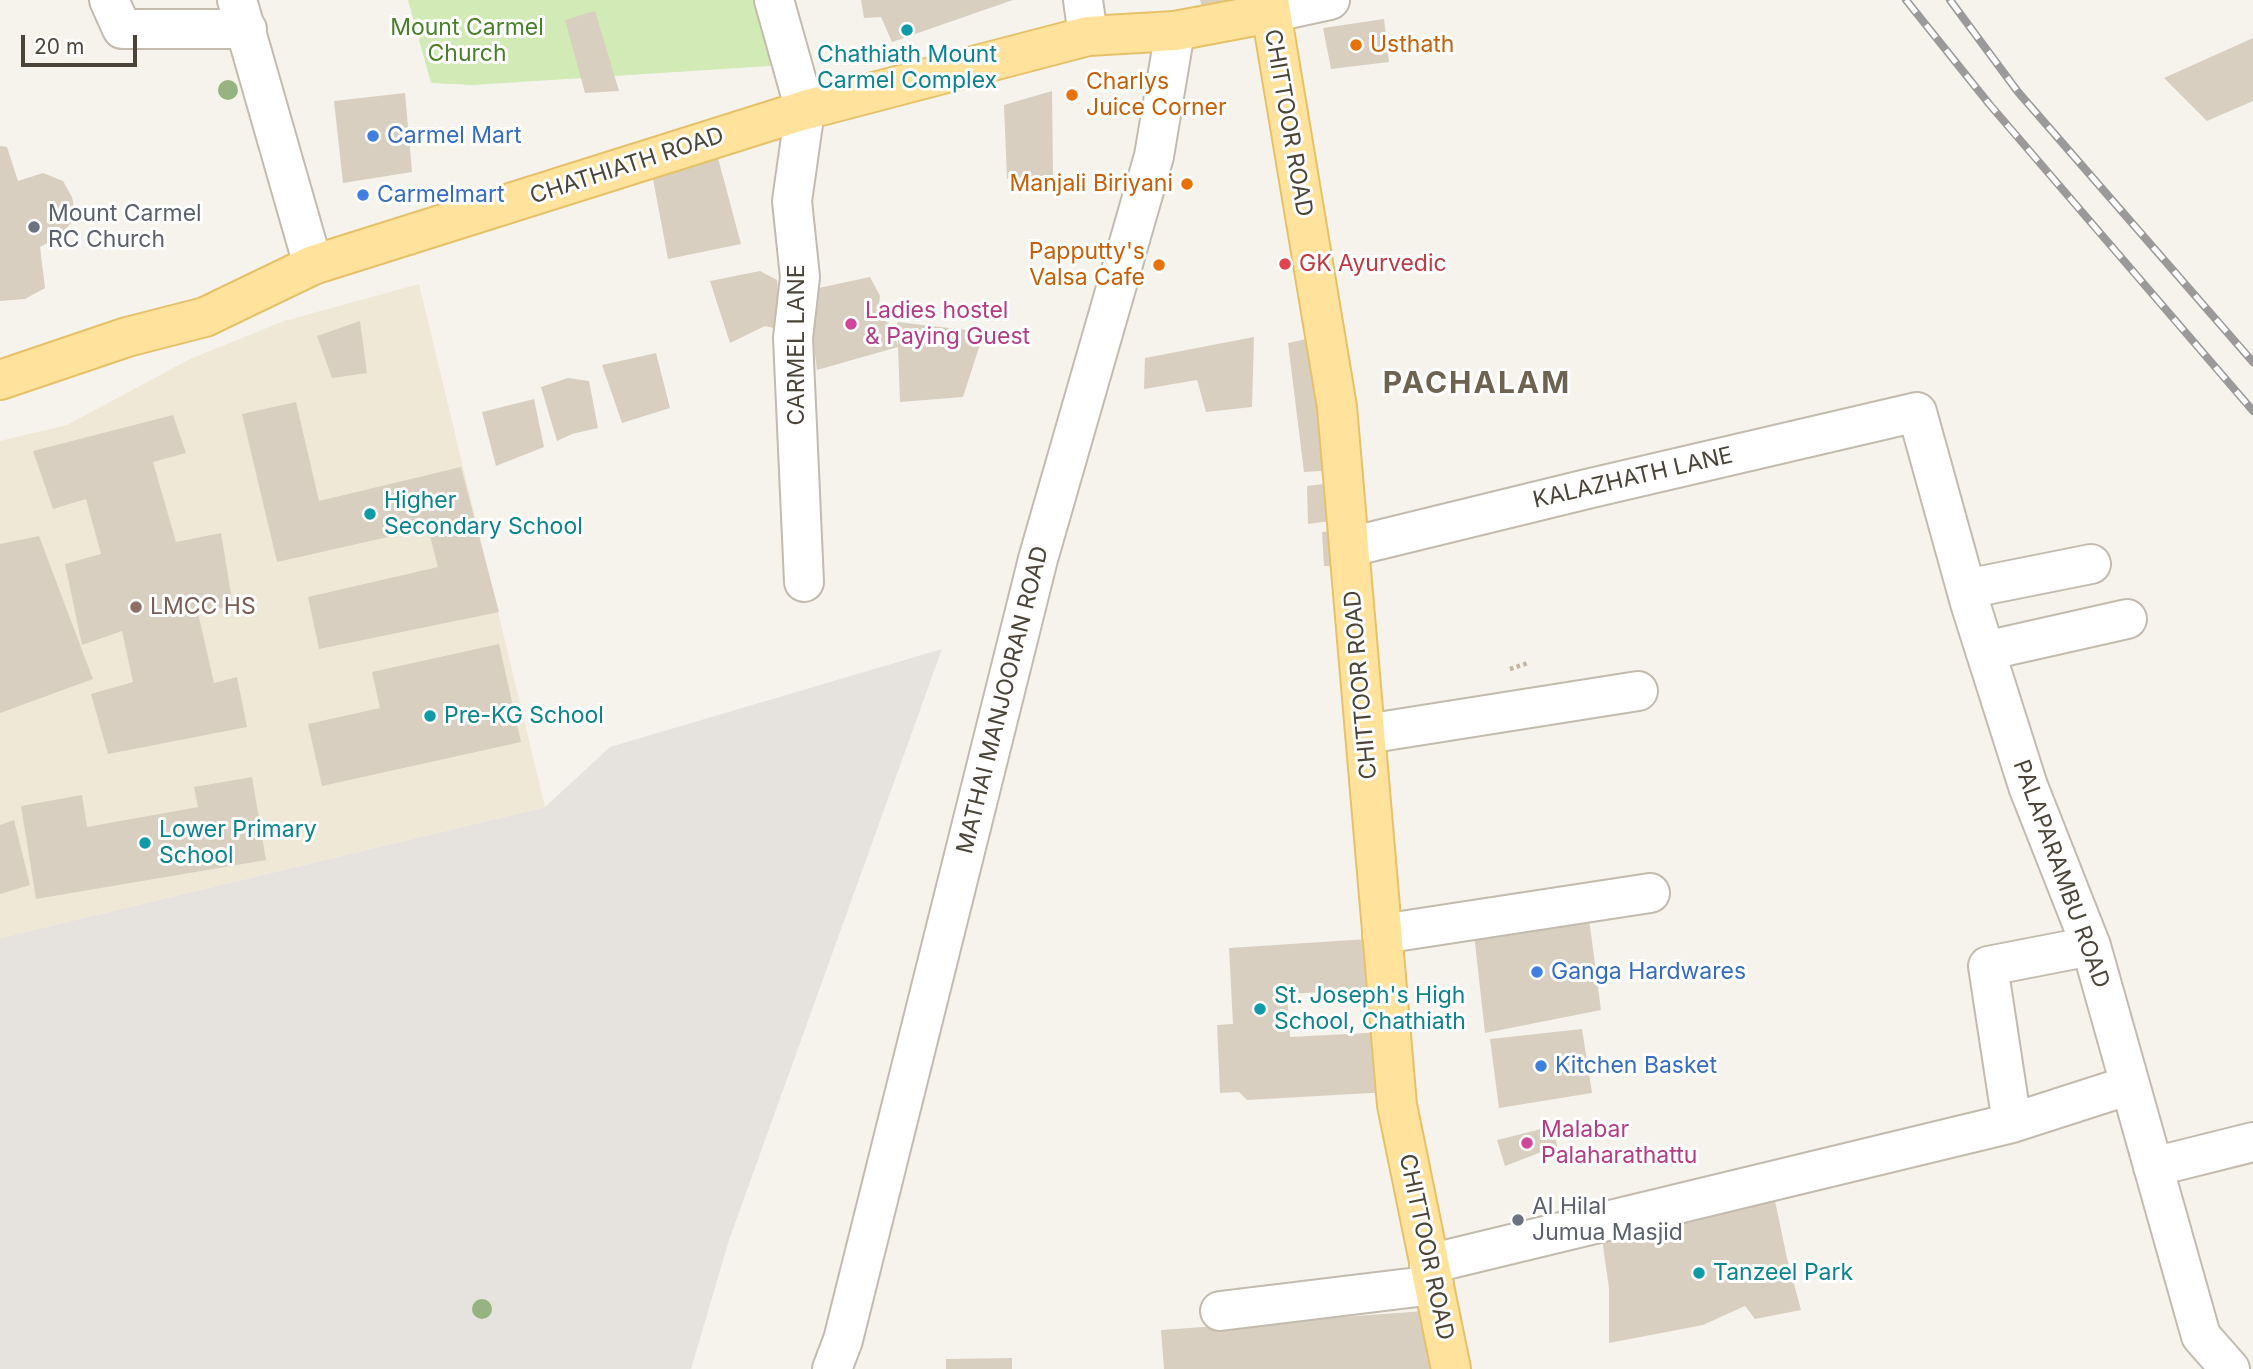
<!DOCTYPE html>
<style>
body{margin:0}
#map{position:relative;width:2253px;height:1369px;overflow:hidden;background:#f6f3ec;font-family:Inter,sans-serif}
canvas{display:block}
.scale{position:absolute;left:21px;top:35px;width:116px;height:32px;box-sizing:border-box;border:4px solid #4b4439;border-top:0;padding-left:9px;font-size:21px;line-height:24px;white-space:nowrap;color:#4b4439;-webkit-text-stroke:5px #fff;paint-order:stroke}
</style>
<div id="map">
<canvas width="2253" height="1369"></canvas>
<div class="scale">20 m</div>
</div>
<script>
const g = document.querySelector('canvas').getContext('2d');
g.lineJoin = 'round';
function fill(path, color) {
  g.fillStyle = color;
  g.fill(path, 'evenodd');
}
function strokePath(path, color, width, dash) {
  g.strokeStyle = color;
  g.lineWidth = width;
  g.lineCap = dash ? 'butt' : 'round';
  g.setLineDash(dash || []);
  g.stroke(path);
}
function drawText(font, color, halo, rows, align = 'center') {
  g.font = font + ' Inter,sans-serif';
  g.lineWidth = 6;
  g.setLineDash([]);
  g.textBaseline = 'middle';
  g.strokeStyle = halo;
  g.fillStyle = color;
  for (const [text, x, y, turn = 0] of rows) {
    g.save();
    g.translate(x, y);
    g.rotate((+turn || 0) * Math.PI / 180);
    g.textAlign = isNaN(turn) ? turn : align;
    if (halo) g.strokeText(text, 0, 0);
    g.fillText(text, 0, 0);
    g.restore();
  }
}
fill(new Path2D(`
 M942,649l-213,591 -38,129h-691v-431l545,-131 65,-60z`), '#e6e2dd');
fill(new Path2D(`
 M419,284l126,523 -545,131v-497l67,-16 123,-66 94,-38z`), '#efe8d6');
fill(new Path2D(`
 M408,0h372l21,64 -328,21 -42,-2z`), '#d2eab5');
fill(new Path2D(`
 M861,0h152l-121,42 -11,-25 -17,1z
 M1200,0h37l-34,10z
 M595,11l24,80 -34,2 -20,-73z
 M1384,19l5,43 -58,7 -8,-41z
 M2253,38v63l-46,20 -43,-43z
 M1052,91l1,84 -46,4 -3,-74z
 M405,93l7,79 -69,11 -9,-82z
 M0,146l7,1 11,34 25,-8 20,8 9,16 4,20 -16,19 -20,11 5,41 -20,11 -25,2z
 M718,158l23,86 -73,15 -18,-96z
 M760,271l17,9 5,50 -17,-4 -35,17 -20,-62z
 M870,277l10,19 -2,17 12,12 8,21 -1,-24 87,10 -21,65 -63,5 -2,-55 -81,23 -4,-30 1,-51z
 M360,321l7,52 -35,5 -15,-42z
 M1320,336l17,134 -33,2 -16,-129z
 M1254,337l-2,70 -46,5 -9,-32 -53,9 1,-31z
 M656,353l14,55 -48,15 -20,-58z
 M568,378l21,3 9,47 -26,6 -15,7 -16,-54z
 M534,399l10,48 -48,19 -14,-54z
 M296,402l23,99 142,-34 38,145 -180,37 -11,-52 130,-30 -10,-39 -151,34 -35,-148z
 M173,415l13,38 -33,9 23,80 45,-9 12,73 -35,7 16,70 23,-6 10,50 -139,27 -17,-60 42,-12 -11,-51 -40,14 -17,-81 36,-10 -15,-55 -33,10 -20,-58z
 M1350,481l3,37 -45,6 -1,-38z
 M1359,529l-2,37h-33l-2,-34z
 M39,536l54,143 -93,34v-169z
 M499,644l22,98 -199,44 -14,-62 72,-16 -8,-36z
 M252,777l14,83 -230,39 -15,-93 61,-11 5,32 111,-20 -4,-20z
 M14,820l16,65 -30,9v-69z
 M1588,911l13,99 -116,23 -11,-99z
 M1368,939l3,50 -84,5 3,43 96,-5 3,60 -142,8 -8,-8 -19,1 -3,-68 16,-1 -4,-76z
 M1582,1029l10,64 -93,15 -9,-69z
 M1553,1126l4,20 -52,20 -8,-26z
 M1775,1201l12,57 14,52 -46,9 -10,-13 -42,19 -94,18v-55l-7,-49z
 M1425,1311l5,58h-266l-3,-39z
 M1012,1358v11h-66v-10z`), '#d8cfc1');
const minor = new Path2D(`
 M109,0l13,29h125
 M237,0l76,265
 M774,0l31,110 -13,91 8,76 -7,61 11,244
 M1083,0l5,36
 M1270,13l60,-13
 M1350,547l237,-58 330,-77 53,191 58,183 63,160 110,390 29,33
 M1966,589l125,-25
 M1985,651l142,-32
 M1366,734l272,-43
 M1382,934l268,-41
 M2012,1123l118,-38
 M2153,1167l100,-25
 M1429,1264l583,-141 -24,-157 103,-20
 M1220,1311l214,-26
 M832,1369l11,-29 195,-781 116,-403 21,-125`);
const major = new Path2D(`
 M1269,0l68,407 60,698 54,264
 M0,380l127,-43 78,-20 108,-52 492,-155 283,-74 87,-5 95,-18`);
strokePath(minor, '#c2bbae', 42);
strokePath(major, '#e6c16a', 42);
strokePath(new Path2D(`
 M1510,669l18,-6`), '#c4b79f', 4.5, [3.5, 3.5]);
strokePath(minor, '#fff', 38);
strokePath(major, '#ffe39c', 38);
const rail = new Path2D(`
 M1906,0l84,105 263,306
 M1950,0l68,92 235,270`);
strokePath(rail, '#9a9a9a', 8);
strokePath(rail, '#fff', 5, [16]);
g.fillStyle = '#97b381';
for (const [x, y] of [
 [228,90],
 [482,1309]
]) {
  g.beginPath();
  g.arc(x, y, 10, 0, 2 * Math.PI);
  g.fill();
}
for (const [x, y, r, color] of [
 [907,30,7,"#0f9aa8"],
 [1356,45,7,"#e8710a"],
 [1072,95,7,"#e8710a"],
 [373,136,7,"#3f7fe0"],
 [1187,184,7,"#e8710a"],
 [363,195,7,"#3f7fe0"],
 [34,227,7,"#6b7280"],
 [1285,264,7,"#e0444e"],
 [1159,265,7,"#e8710a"],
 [851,324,7,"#d1479c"],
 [370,514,7,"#0f9aa8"],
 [136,607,7,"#8d6e63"],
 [430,716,7,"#0f9aa8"],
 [145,843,7,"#0f9aa8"],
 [1537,972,7,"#3f7fe0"],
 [1260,1009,7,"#0f9aa8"],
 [1541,1066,7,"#3f7fe0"],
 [1527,1143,7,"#d1479c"],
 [1518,1220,7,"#6b7280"],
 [1699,1273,7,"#0f9aa8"]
]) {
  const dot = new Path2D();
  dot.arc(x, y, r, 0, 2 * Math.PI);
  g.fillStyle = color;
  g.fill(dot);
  strokePath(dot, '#fff', 2.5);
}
drawText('23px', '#4a7f2a', '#fff', [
 ["Mount Carmel",467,28],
 ["Church",467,54]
]);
drawText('23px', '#c56008', '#fff', [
 ["Usthath",1370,45],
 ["Charlys",1086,82],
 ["Juice Corner",1086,108],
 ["Manjali Biriyani",1173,184,"right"],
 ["Papputty's",1145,252,"right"],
 ["Valsa Cafe",1145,278,"right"]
], 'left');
drawText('23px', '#0d838f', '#fff', [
 ["Chathiath Mount",907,55,"center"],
 ["Carmel Complex",907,81,"center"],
 ["Higher",384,501],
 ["Secondary School",384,527],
 ["Pre-KG School",444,716],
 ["Lower Primary",159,830],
 ["School",159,856],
 ["St. Joseph's High",1274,996],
 ["School, Chathiath",1274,1022],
 ["Tanzeel Park",1713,1273]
], 'left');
drawText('23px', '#4b4439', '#fff', [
 ["CHITTOOR ROAD",1288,123,80],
 ["CHATHIATH ROAD",627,166,-18],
 ["CARMEL LANE",797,345,-90],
 ["KALAZHATH LANE",1633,478,-13],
 ["CHITTOOR ROAD",1361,685,-95],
 ["MATHAI MANJOORAN ROAD",1003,700,-76],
 ["PALAPARAMBU ROAD",2061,874,70],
 ["CHITTOOR ROAD",1426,1247,78]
]);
drawText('23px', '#366cbe', '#fff', [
 ["Carmel Mart",387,136],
 ["Carmelmart",377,195],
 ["Ganga Hardwares",1551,972],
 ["Kitchen Basket",1555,1066]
], 'left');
drawText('23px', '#5b616d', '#fff', [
 ["Mount Carmel",48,214],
 ["RC Church",48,240],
 ["Al Hilal",1532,1207],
 ["Jumua Masjid",1532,1233]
], 'left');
drawText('23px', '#be3a42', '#fff', [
 ["GK Ayurvedic",1299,264]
], 'left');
drawText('23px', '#b23c85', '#fff', [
 ["Ladies hostel",865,311],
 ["& Paying Guest",865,337],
 ["Malabar",1541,1130],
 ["Palaharathattu",1541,1156]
], 'left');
drawText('23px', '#785e54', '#fff', [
 ["LMCC HS",150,607]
], 'left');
g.letterSpacing = '2px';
drawText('bold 30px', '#6e6250', '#fff', [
 ["PACHALAM",1477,384]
]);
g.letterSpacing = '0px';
</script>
